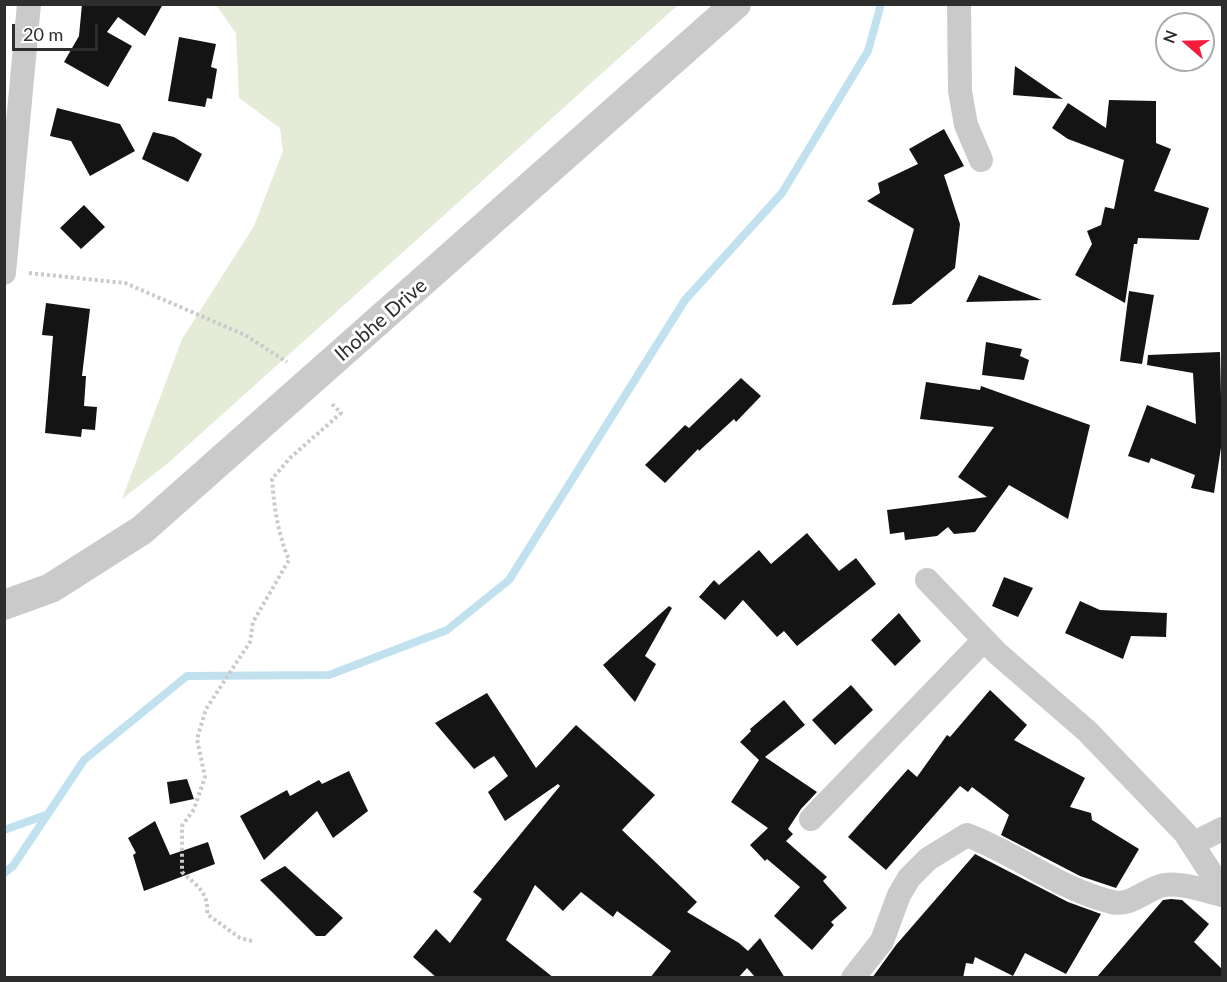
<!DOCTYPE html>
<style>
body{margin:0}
#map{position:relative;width:1227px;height:982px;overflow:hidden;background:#fff;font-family:Lato,sans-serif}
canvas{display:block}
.frame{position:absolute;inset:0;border:6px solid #2d2d2d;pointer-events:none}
.north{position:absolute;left:1155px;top:12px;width:60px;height:60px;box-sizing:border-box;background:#fff;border:2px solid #ababab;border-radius:50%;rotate:290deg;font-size:16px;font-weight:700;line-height:24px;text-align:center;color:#2d2d2d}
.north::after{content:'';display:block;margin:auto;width:21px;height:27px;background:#f71b3e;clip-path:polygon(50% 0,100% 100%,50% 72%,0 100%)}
.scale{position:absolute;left:12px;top:24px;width:86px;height:27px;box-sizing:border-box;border:3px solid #2d2d2d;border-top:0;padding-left:8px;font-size:18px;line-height:21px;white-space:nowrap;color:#2d2d2d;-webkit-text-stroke:4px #fff;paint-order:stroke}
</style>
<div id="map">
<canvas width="1227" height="982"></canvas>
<div class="frame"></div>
<div class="north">N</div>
<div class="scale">20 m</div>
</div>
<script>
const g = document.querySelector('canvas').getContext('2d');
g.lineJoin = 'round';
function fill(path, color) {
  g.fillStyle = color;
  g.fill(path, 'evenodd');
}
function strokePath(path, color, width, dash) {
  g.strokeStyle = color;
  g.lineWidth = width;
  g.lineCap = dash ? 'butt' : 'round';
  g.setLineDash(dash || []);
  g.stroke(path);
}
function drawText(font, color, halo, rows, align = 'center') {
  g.font = font + ' Lato,sans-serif';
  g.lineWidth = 6;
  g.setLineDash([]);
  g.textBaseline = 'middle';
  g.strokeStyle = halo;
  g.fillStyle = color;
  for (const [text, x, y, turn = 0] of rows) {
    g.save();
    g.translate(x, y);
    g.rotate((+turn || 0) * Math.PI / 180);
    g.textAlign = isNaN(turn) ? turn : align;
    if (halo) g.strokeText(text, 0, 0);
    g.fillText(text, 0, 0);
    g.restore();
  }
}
fill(new Path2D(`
 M216,5h462l-511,459 -45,35 60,-160 72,-113 29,-75 -3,-23 -41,-30 -3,-65z`), '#e4ecd8');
strokePath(new Path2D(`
 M4,830l42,-15
 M4,873l9,-7 71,-106 103,-84 142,-1 118,-45 62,-50 176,-280 97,-107 86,-142 13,-47`), '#c2e1ee', 8);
fill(new Path2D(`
 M82,4h81l-18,32 -27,-19 -11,15 25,14 -24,41 -44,-25 15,-26z
 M179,37l37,7 -5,23 6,2 -5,30 -5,-1 -2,9 -37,-6z
 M1015,66l48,33 -50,-4z
 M1109,100l47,1v42l15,6 -17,42 55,17 -10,32 -61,-2 -1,6h-3l-9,59 -50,-28 17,-31 -5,-13 14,-6 4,-18 9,2 10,-49 -56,-21 -16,-11 16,-25 38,25z
 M57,108l63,16 15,27 -45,25 -19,-35 -21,-5z
 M944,129l20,37 -20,9 16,49 -5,44 -44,36 -19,1 22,-76 -47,-28 13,-8 -2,-10 40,-19 -9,-15z
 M153,132l21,5 28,17 -14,28 -46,-23z
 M84,205l21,22 -24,22 -21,-21z
 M979,275l63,25 -76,2z
 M1129,291l25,4 -12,69 -22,-3z
 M46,303l44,6 -8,67h4l-2,30 13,1 -2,23 -13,-1 -1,8 -36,-4 8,-97 -11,-1z
 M986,342l36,7 -2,7 9,4 -5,20 -42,-5z
 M1220,352l2,89 -8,52 -23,-5 4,-13 -44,-17 -2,5 -21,-7 19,-51 49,19 -3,-51 -46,-8 1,-10z
 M741,378l20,18 -25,26 -2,-3 -35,32 -1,-2 -33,34 -20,-18 40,-40 4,3z
 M926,382l54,8 1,-4 109,39 -22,94 -59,-34 -34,47 -21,2 -6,-7 -11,9 -32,4 -1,-8 -14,2 -3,-24 100,-13 -29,-20 36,-50 -74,-8z
 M807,533l32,38 17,-13 20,26 -79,62 -13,-15 -7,6 -34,-37 -18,20 -26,-23 15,-17 5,5 40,-35 12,14z
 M1004,577l29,11 -15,29 -26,-11z
 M1080,601l20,9 67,3 -1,24 -35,-1 -8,23 -58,-26z
 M669,606l3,2 -27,48 11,8 -21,38 -32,-37z
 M899,613l22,28 -26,25 -24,-26z
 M851,685l22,25 -38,35 -23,-25z
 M990,690l37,35 -13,15 71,38 -15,29 21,6 1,7 47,29 -23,39 -36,-12 -79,-41 8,-20 -37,-28 -4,5 -8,-6 -74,84 -38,-33 60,-68 9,8 30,-42 3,2z
 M487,693l49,75 40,-43 79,70 -33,35 75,72 -10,10 52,31 9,8 12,-13 25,40h-29l-9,-10 -9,10h-88l21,-27 -54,-40 -4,6 -32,-25 -18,19 -28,-26 -29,55 48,38h-117l-24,-21 23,-28 14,14 32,-44 -9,-7 87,-106 -2,-2 -53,37 -17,-29 20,-16 -14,-20 -20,13 -39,-46z
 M784,700l21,25 -40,32 52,35 -16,17 -13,20 5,5 -7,7 41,36 -4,4 24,27 -16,14 3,3 -22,25 -38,-34 26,-29 -33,-28 -2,2 -15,-16 18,-17 -37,-26 28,-42 -19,-18 11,-11 -1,-2z
 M349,771l19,40 -35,27 -16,-27 -53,49 -24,-44 47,-26 3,6 29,-16 3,4z
 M187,779l7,20 -24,5 -3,-22z
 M155,821l15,34 38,-13 7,22 -71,27 -11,-36 3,-2 -8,-15z
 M975,854l93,48 33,12 -35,60 -41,-21 -12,23 -38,-19 -2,7 -7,-1 -3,15h-91l24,-33z
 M285,866l58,52 -18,18h-9l-56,-56z
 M1171,899l11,1 27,24 -15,18 28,27v9h-126l67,-78z`), '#141414');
strokePath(new Path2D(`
 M29,273l96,10 120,52 42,27
 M252,941l-12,-3 -33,-24c2,-22 -10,-28 -25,-42v-46l12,-17 11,-32 -8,-38 9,-30 44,-67 3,-20 36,-62c-11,-26 -15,-53 -17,-81l18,-21 51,-45 -11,-11`), '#cacaca', 4, [3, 3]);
strokePath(new Path2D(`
 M959,4l1,87 6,34 15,35
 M4,273l25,-269
 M927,580l70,73 90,78 98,102 37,57
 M811,819l173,-179
 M1192,844l30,-15
 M853,978l29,-37 17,-46 10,-17 19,-19 39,-24c50,19 92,54 145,67 19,5 35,-14 52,-17 18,-3 41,6 58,10`), '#cacaca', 24);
strokePath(new Path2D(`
 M4,605l47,-17 91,-58 594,-526`), '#cacaca', 30);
drawText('20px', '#2d2d2d', '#fff', [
 ["Ihobhe Drive",381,320,-41]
]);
</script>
